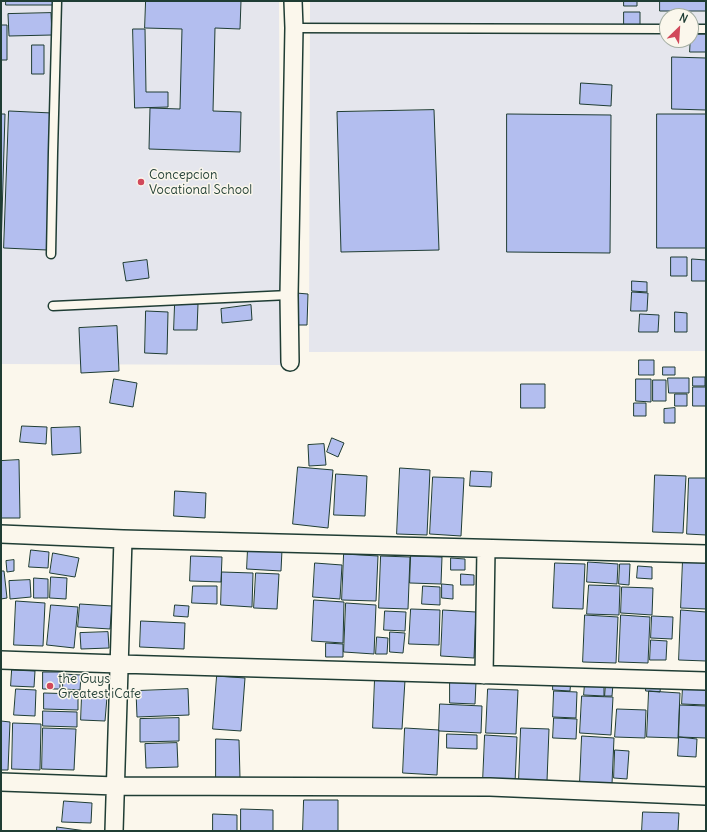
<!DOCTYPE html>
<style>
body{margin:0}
#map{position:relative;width:707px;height:832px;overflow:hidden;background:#fbf7ec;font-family:Delius,sans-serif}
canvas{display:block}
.frame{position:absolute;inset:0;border:2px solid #1f3d34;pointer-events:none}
.north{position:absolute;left:659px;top:8px;width:40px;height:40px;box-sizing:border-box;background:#fbf7ec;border:1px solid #a3ada2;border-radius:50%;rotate:25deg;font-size:11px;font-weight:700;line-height:16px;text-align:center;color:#1f3d34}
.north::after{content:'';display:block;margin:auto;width:14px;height:18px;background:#d1495b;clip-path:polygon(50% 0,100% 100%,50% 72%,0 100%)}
</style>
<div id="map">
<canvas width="707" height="832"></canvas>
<div class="frame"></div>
<div class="north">N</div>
</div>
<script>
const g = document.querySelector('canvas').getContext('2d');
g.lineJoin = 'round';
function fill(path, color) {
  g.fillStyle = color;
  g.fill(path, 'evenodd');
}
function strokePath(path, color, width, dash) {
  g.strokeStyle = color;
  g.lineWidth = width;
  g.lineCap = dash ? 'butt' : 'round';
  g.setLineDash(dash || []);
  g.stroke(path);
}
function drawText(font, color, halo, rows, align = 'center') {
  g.font = font + ' Delius,sans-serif';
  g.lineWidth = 3;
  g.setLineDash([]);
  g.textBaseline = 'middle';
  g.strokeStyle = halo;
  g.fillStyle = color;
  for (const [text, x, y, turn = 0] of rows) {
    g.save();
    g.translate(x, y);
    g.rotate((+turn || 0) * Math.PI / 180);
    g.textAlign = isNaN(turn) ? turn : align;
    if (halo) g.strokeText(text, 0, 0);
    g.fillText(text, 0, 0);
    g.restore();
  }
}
fill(new Path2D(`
 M1,1h278l2,364 -280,-1z
 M310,1h396v350l-397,1zM667,16h24v24h-24z`), '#e5e6ed');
const building = new Path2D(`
 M6,1h47v4h-47z
 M146,1h95l-1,28 -25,-1 -2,83 28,1 -1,40 -91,-3 1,-41 30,1 2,-80 -37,-1z
 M624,1h13v5h-13z
 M660,1h46v10h-46z
 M624,12h16v14h-16z
 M51,13l1,22 -43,1 -1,-22z
 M1,25h6v35h-6z
 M133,29h12l1,63h22v15l-33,1z
 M691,34h15v18h-16z
 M32,45h12v29h-12z
 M672,57l34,1v52l-34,-1z
 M581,83l31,2 -1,21 -31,-2z
 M434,110l5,140 -98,2 -4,-140z
 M9,111l43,2 -5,137 -43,-2z
 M1,114h4l-4,136z
 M507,114l104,1 -1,138 -103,-1z
 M657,114h49v134h-49z
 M671,257h16v19h-16z
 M692,259l14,1v21h-14z
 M147,260l2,18 -23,3 -3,-18z
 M632,281l15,1v10l-15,-1z
 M632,292l16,1 -1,18h-16z
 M296,293l12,1 -1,31h-12z
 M175,304h23l-1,26h-23z
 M251,305l1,15 -30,3 -1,-14z
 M146,311l22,1 -1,42 -22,-1z
 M675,312l12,1v19h-12z
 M640,314l19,1 -1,17h-19z
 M117,326l2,45 -38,2 -2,-45z
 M639,360h15v15h-15z
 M663,367h12v8h-12z
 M693,377h12v9h-12z
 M668,378h21v15h-20z
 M114,379l23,4 -4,24 -23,-4z
 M636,379h15v23l-15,-1z
 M653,380h13v21h-13z
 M521,384h24v24h-24z
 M693,387h13v19h-13z
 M675,394h12v12h-12z
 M634,403h12v13h-12z
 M675,408v15h-11v-14z
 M22,426l25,1 -1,17 -26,-2z
 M80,427l1,26 -29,2 -1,-27z
 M332,438l12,5 -6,14 -11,-5z
 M324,444l2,21 -17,1 -1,-21z
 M19,460l1,58h-19v-57z
 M298,467l35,3 -5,58 -35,-4z
 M400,468l30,2 -3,65 -30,-1z
 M471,471l21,1 -1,15 -21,-1z
 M336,474l31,2 -2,40 -31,-1z
 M655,475l31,1 -3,57 -30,-1z
 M433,477l31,1 -3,58 -31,-2z
 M689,478h17v57l-19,-1z
 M175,491l31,2 -1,25 -31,-2z
 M248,548l34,2 -1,21 -34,-2z
 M31,550l18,2 -1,16 -19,-1z
 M53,553l26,5 -4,19 -25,-4z
 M344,554l34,2 -2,45 -34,-1z
 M191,556l31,1 -1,25 -31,-1z
 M381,556l29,1 -2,52 -29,-1z
 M411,556l31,1 -1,27 -31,-1z
 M451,558l14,1v11h-14z
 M683,559l23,1v49l-25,-1z
 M14,560v11l-7,1 -1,-11z
 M588,562l30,2 -1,20 -30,-2z
 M315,563l27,2 -2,34 -27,-2z
 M555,563l30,1 -2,45 -30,-1z
 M620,564h10l-1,21 -10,-1z
 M638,566l14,1v12l-15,-1z
 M1,571h3l3,27 -6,1z
 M222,572l31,1 -1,34 -31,-2z
 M256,573l23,1 -2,35 -23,-1z
 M461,574l13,1v10h-13z
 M51,577l16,1 -1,21 -16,-1z
 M34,578l14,1v19h-14z
 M30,580l1,17 -21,2 -1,-18z
 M442,584l11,1v14l-11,-1z
 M589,585l31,1 -1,29 -32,-1z
 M193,586h24v18l-25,-1z
 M423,586l17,1v18l-18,-1z
 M622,587l31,1 -1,27 -31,-2z
 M314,600l30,2 -1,41 -31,-2z
 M16,601l29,2 -2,43 -29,-1z
 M346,603l30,2 -2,49 -30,-2z
 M80,604l32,2 -2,23 -32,-2z
 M51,605l27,2 -4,41 -27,-3z
 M175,605l14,1 -1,11 -14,-1z
 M411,609l29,1 -1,35 -30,-1z
 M443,610l33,2 -2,46 -33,-2z
 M681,610l25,2v49l-27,-1z
 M385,611l21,1 -1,19 -21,-1z
 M585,615l33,2 -2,46 -33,-1z
 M621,615l29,2 -2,46 -29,-1z
 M652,616l21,1 -1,22 -21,-1z
 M141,621l44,2 -1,26 -44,-2z
 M108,632l1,16 -28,1 -1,-16z
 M390,632l15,1 -2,20 -13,-1z
 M377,637l11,1 -1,16h-11z
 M651,640l16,1 -1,19h-16z
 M326,643l17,1v13h-17z
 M12,670l23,1 -1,16 -23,-1z
 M43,672h17v17h-17z
 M63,674l18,1 -1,15 -17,-1z
 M217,676l28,2 -4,53 -28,-2z
 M375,678l30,2 -3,49 -29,-1z
 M553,678l18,1 -1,12 -17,-1z
 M450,681l26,1 -1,22 -25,-1z
 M646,682h15l-1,10 -14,-1z
 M585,683l19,1v12l-20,-1z
 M606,683l7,1 -1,12h-7z
 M683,686l23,2v17l-24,-1z
 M16,689l20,1 -1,26 -21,-1z
 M188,689l1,26 -52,2 -1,-26z
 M488,689l30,1 -2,44 -30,-1z
 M554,691l23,1 -1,26 -23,-1z
 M649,691l31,2 -2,45 -31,-1z
 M44,693l34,1v16l-34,-1z
 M82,695l25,2 -2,24 -24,-1z
 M582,696l31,1 -2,38 -31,-2z
 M440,704l42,2 -1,27 -42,-2z
 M680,705l26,1v32l-27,-1z
 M617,709l29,1 -1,28 -30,-1z
 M43,711l34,1v15l-34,-1z
 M179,718v23l-39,1v-23z
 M554,718l23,1 -1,20 -23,-1z
 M1,721l9,1 -2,48h-7z
 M13,723l28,1 -1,46 -28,-1z
 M43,728l33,1 -2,41 -32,-1z
 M405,728l34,2 -2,45 -34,-2z
 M521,728l28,1 -2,52 -28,-1z
 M447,734l30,1v14l-30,-1z
 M485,735l32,2 -2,46 -32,-2z
 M582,736l32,2 -2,46 -32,-2z
 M679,737l18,2 -1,18 -18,-1z
 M216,739l23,1 1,38h-24z
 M177,743l1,24 -32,1 -1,-24z
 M615,750l14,1 -2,28 -13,-1z
 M304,800h34v31h-35z
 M64,801l28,2 -1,20 -29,-1z
 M241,809l32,1v21h-32z
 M643,812l36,1 -1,18h-36z
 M213,814l24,1v16h-24z
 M57,827l29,4h-29z`);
fill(building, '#b3beef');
strokePath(building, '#1f3d34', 1);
const service = new Path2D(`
 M294,28l373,1
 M691,29h15
 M51,254l2,-102 4,-151
 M53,306l236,-11`);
const minor = new Path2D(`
 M290,362l-1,-67 5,-267 -1,-27
 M1,534l122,5 583,15
 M1,660l118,4 587,17
 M484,675l2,-126
 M1,782l115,4 374,1 216,9
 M114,831l9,-292`);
strokePath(service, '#1f3d34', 11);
strokePath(minor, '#1f3d34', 20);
strokePath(service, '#fbf7ec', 8);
strokePath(minor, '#fbf7ec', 17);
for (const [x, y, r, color] of [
 [141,182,4,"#d1495b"],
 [50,686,4,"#d1495b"]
]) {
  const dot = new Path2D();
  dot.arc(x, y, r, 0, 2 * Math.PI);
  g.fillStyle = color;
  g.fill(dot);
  strokePath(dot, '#fbf7ec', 1.5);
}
drawText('13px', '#1f3d34', '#fbf7ec', [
 ["Concepcion",149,175],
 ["Vocational School",149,190],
 ["the Guys",58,679],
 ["Greatest iCafe",58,694]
], 'left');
</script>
